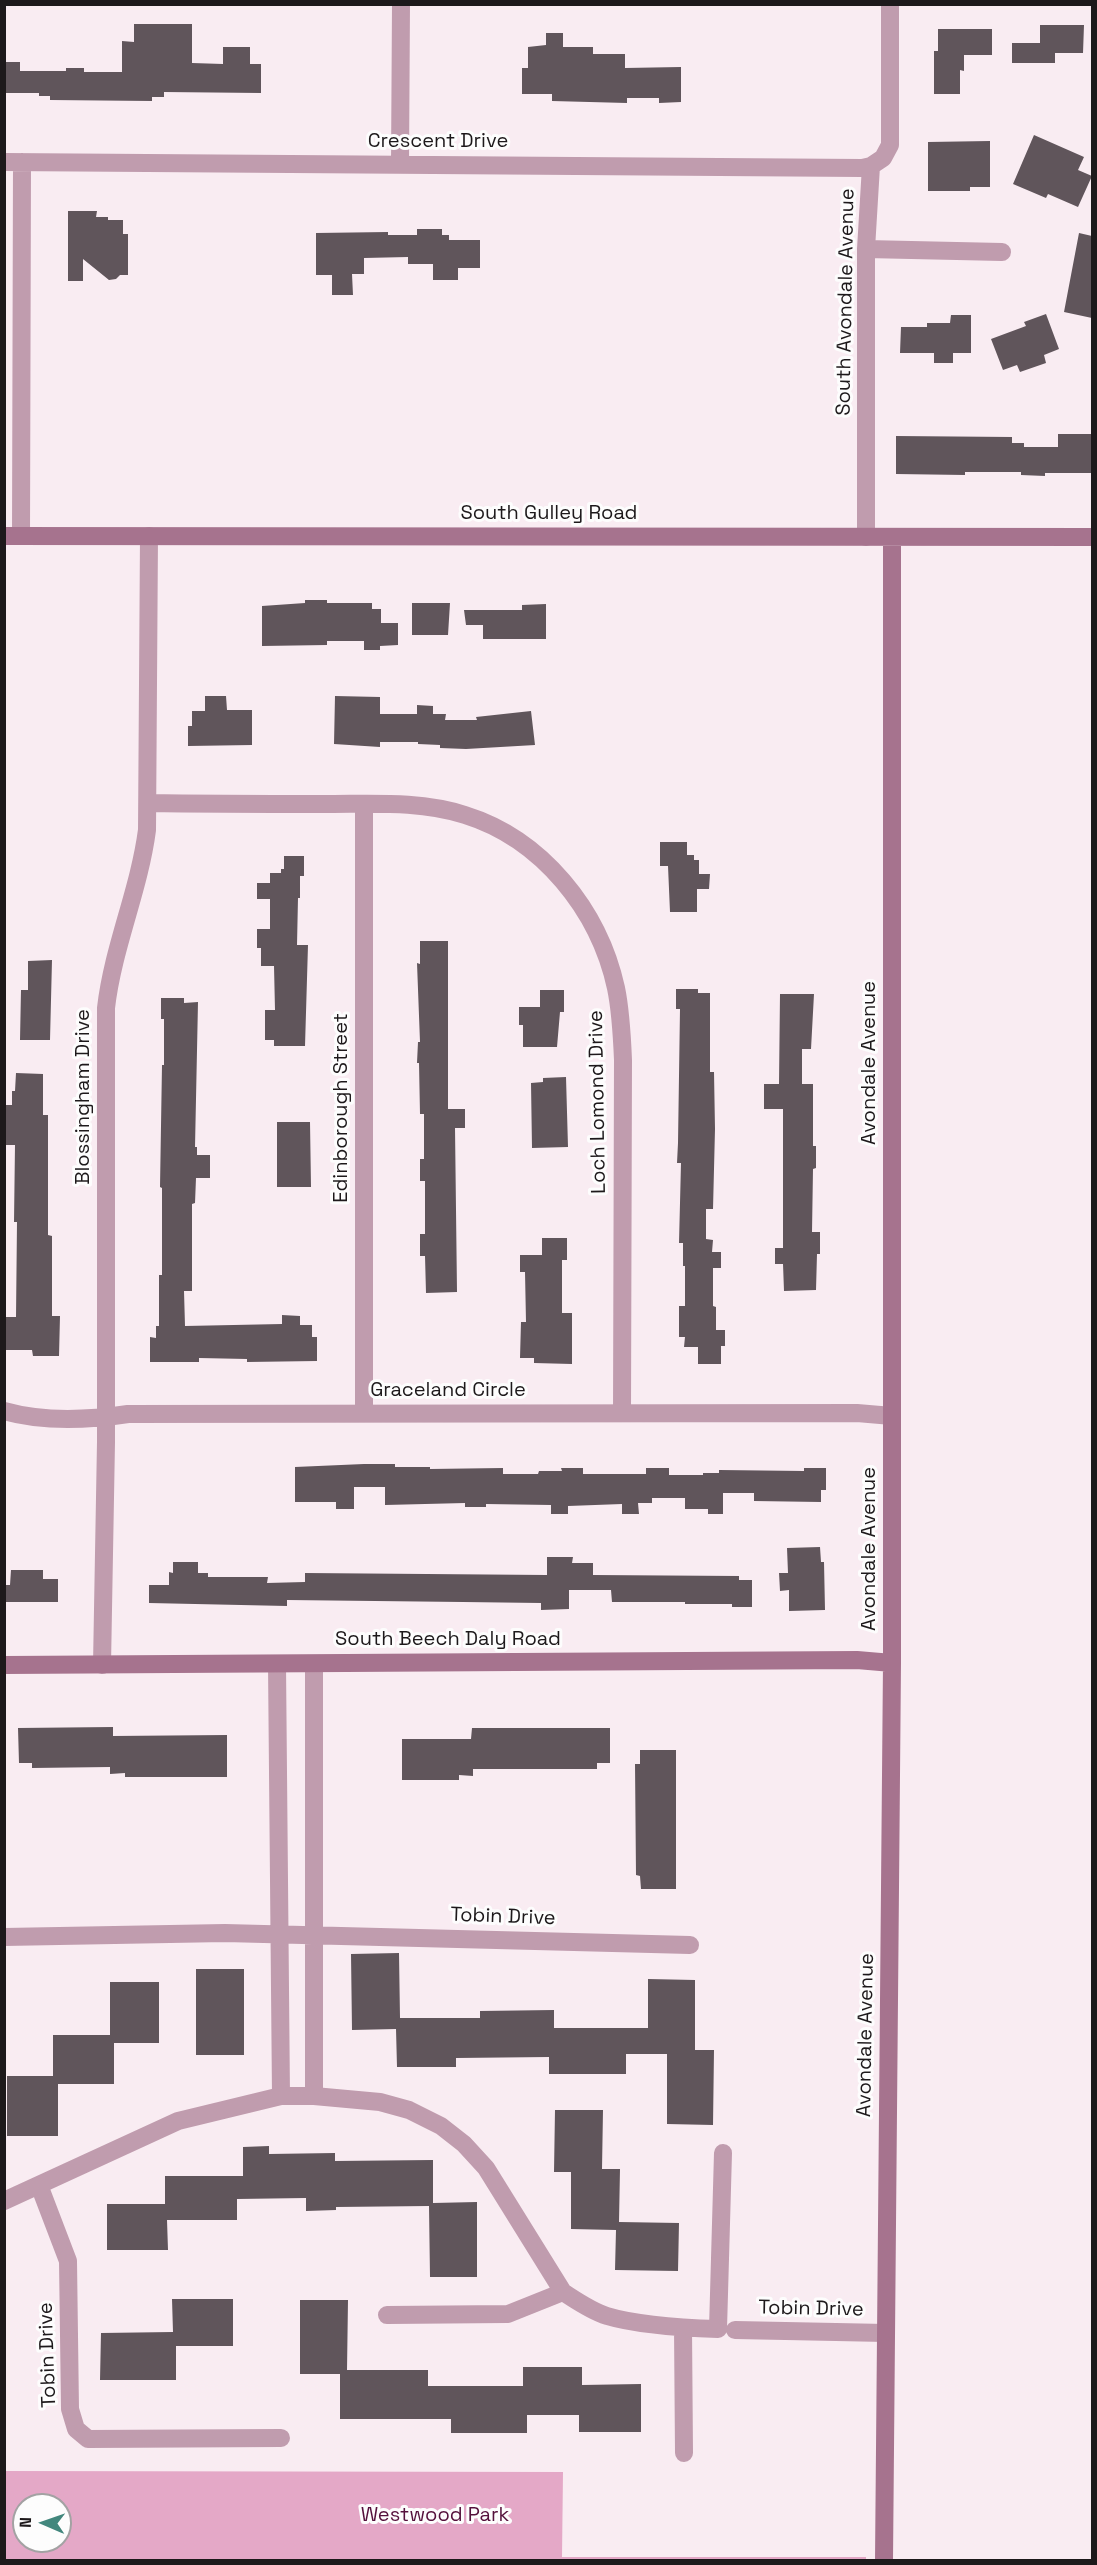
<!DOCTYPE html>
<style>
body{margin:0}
#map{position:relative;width:1097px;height:2565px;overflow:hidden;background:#f9ecf2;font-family:"Space Grotesk",sans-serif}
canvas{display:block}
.frame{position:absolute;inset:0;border:6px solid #1d191b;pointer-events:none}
.north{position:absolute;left:12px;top:2493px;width:60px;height:60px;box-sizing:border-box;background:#fdfdfd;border:2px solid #a3a2a3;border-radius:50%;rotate:272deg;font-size:16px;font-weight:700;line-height:24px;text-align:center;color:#1d191b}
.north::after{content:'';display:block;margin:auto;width:21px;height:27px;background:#42877d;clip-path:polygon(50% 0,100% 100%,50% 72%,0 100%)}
</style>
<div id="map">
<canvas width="1097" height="2565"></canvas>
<div class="frame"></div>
<div class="north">N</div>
</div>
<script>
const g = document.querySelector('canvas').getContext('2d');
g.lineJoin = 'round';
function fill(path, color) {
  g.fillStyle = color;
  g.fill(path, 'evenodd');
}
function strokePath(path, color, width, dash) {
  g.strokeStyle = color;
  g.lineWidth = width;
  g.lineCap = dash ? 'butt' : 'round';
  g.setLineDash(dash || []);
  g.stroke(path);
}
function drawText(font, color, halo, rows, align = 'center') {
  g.font = font + ' "Space Grotesk",sans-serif';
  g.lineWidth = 6;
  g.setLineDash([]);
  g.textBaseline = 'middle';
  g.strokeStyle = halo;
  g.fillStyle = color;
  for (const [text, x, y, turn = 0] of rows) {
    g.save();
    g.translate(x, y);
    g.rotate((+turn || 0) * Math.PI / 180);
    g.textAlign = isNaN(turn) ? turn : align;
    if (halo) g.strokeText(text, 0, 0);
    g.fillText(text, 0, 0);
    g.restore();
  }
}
fill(new Path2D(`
 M5,2471l558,1 -1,85h304v3h-861zM24,2505h36v36h-36z`), '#e4a8c7');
fill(new Path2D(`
 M134,24h58v39l31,1v-17h27v17h11v29l-97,-1v5h-12v4l-102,-1v-4h-11v-3h-35v-31h16v9h46v-3h18v4h38v-31l12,1z
 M1040,25h44l-1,28h-28v10h-43v-20h28z
 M938,29h54v26h-28v16l-4,-1v24h-26v-43h4z
 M546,33h17v14h30v7h32v14l56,-1v35l-22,1v-5h-32v5l-75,-2v-7h-30v-26h6v-21l18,-2z
 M1034,135l50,22 -6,13 14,6 -14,31 -30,-13 -2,4 -33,-14z
 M990,141v46h-20v4h-42v-49z
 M68,211h29l-1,6h12v3h15v14h5v41h-8l-4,4 -7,1 -26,-21v22h-15z
 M417,229h25v6h7v5h31v28h-22v12h-25v-16h-25v-7l-44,1v16h-12l1,21h-21v-20h-16v-42l72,-1v3h29z
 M1079,233l13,3v82l-28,-6z
 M1046,314l13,35 -15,6 2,8 -26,9 -3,-7 -14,5 -12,-31 35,-13 -2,-4z
 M951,315h20v38h-18v10h-19v-10h-34l1,-26h26v-4h23z
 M1058,434h34v39h-47v3l-24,-1v-3h-56v3l-69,-1v-38l116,1v6h12v4h34z
 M305,600h22v3h45v6h9v14h17v22l-18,1v4h-16v-9h-37v4l-65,1v-40l43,-3z
 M412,603h38l-2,32h-36z
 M546,604v35h-63v-14h-17l-2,-15h58v-5z
 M205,696h21l1,14h25v35l-64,1v-20h4v-15h13z
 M335,696l45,1v17h37v-9l16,1v8h13l-1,6h32l-1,-3 55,-6 4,34 -69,4 -26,-1v-3l-22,-1v-2h-38v5l-46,-3z
 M660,842h27v13h7v5h5v14h11l-1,15h-12v23h-27l-2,-46h-8z
 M284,856h20v20h-4v22h-2l-1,47h11l-3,101h-31v-6h-9v-30h10l-1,-44h-13v-18h-4v-19h13v-30h-13v-16h13v-10h11v-4h3z
 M420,941h28v168h17v19h-10l2,164 -31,1 -1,-37h-5v-22h5v-53h-5v-22h4v-45h-4l-1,-51h-2l1,-21h2l-3,-79 3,1z
 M52,960l-2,80h-30l1,-50h7v-29z
 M676,989h22v4h12v79h4l1,57 -2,80h-7v30l7,1 -1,12h9v16h-8v38l3,1v23h9v16h-4v18h-23v-17h-14l1,-10h-6v-31h6v-40h-2v-23h-4l2,-80h-4l1,-20 2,-134h-4z
 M540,990h24v22h-4l-3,35h-34v-22h-4v-18h21z
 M780,994h34l-3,55h-9v35h11v62h3v22l-3,1 -1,63h8v22h-3l-1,36 -32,1 -1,-27h-8v-16h8v-139h-19v-25h15z
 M161,998h23v5l14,-1 -3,145h2v8h13v23h-14l-1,25 -3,1v87h-8l1,35 97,-2v-9l18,1v9h12v12h5v24l-70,1v-3l-48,-1v4h-49v-25l6,1v-12h3v-51h3v-87l-2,-1 2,-122h2v-46h-3z
 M16,1073l27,1v41h5v120l4,1v80h8l-1,40h-26l-1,-6h-28v-33h12l1,-95h-3l1,-77h-11v-40h8v-14h3z
 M566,1077l2,70 -36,1 -1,-65 12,-1v-4z
 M277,1122h33l1,65h-34z
 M542,1238h25v22h-5v53h10v51l-38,-1v-5h-14l1,-36h5l-1,-50h-5v-17h22z
 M364,1464h31v3h35v2l73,-1v6h35l1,-3h23l-1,-3h22v6h63v-6h23v7h34v-2h16v-3l85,1v-3h22v22h-5v12l-67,-1v-8h-31v21h-15v-5h-23v-11h-33v5h-14l1,11h-17v-10l-54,2v8h-17v-9l-65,-1v3h-21v-4l-80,2v-18h-31v22h-18v-7h-41v-35z
 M820,1547l1,15h3l1,48 -36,1v-21l-9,1 -1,-18h9l-1,-25z
 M547,1557h26l-1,6h21v12l146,1v4h13v27h-20v-3h-47v-2h-73l-1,-12h-42v19l-28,1v-7l-78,-1 -176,-2v6l-138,-3v-18h20v-13l4,1v-11h25v11h10v4h60l-1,6 38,-1v-9l242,2z
 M11,1570h32v9h15v23h-54v-17h6z
 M113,1727v9l114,-1v42h-102v-4l-15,1v-7l-78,1v-5h-13l-1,-35z
 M472,1728h138v35h-13v6h-124v7l-14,-1v5h-57v-41h69z
 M640,1750h36v139h-35l-1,-13 -4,-1 -1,-111h5z
 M399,1953l1,65h80v-7l74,-1v18h94v-49l47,1v70h19l-1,75 -46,-1v-70h-41v20h-77v-17l-93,1v9h-59l-1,-38 -44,1 -1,-76z
 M196,1969h48v86h-48z
 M110,1982h49v61h-45v41h-56v52h-51v-60h46v-41h57z
 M555,2110h48l-1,59h18l-1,53 60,1 -1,48 -63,-1 1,-40 -45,-1v-57h-17z
 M269,2146v8l66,-1v8l98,-1v43l44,-1v75h-47l-1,-71 -93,1v3l-30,1v-13l-69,1v21h-70l1,30h-61v-46h58v-28h78v-29z
 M172,2299h61v47h-57v34h-76l1,-47 72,-1z
 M300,2300h48l-1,70h81v16h95v-19h59v18l59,-1v48h-62v-17h-52v18h-76v-14h-111v-45h-40z`), '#60555b');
strokePath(new Path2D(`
 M4,162l858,6 9,-2
 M400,164l1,-160
 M866,249l136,3
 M21,536l1,-374
 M866,537v-288l5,-83 12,-8 7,-13v-141
 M148,803c61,1 121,1 182,1 45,0 91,-3 135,11 77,24 134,95 151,173 5,24 6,48 7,72l-1,353
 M364,804v609
 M4,1411c39,11 85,9 124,3l729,-1 35,3
 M277,1664l4,432
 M102,1665l4,-223v-434c7,-61 33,-117 41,-178l2,-294
 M4,1937l221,-4 465,12
 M314,2096v-432
 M39,2185l29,76 2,148 6,20 12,10 193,-1
 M4,2201l174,-80 103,-25h33l66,6 29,8 32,16 23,18 22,24 77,124c14,9 28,19 44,24 30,9 79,12 111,13l5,-176
 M387,2315l121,-1 55,-22
 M683,2328l1,125
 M735,2330l151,3`), '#c09cae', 18);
strokePath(new Path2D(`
 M4,536l1088,1
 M4,1665l853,-5 35,3
 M884,2560l8,-897v-1126`), '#a6738e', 18);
drawText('20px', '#1d191b', '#fdfdfd', [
 ["Crescent Drive",438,142],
 ["South Avondale Avenue",846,302,-89],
 ["South Gulley Road",549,514],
 ["Avondale Avenue",870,1063,-90],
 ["Blossingham Drive",84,1097,-90],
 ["Loch Lomond Drive",598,1102,-91],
 ["Edinborough Street",342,1108,-90],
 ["Graceland Circle",448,1391],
 ["Avondale Avenue",870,1549,-90],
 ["South Beech Daly Road",448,1640],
 ["Tobin Drive",503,1917,2],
 ["Avondale Avenue",866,2035,-89],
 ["Tobin Drive",811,2309,1],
 ["Tobin Drive",48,2355,-92]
]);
drawText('20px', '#55113c', '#fdfdfd', [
 ["Westwood Park",435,2516]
]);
</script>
